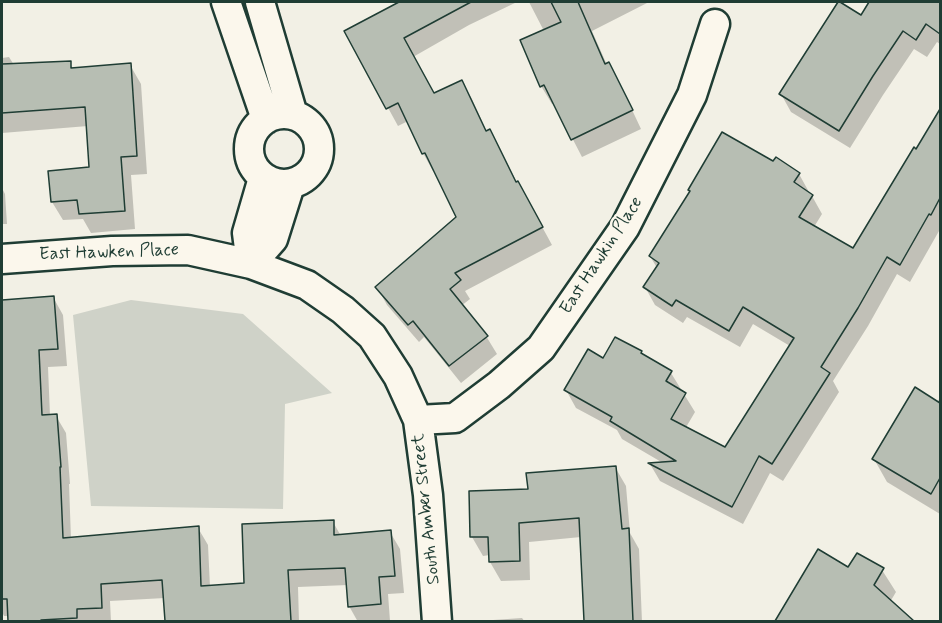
<!DOCTYPE html>
<style>
body{margin:0}
#map{position:relative;width:942px;height:623px;overflow:hidden;background:#f2f0e5;font-family:Mynerve,sans-serif}
canvas{display:block}
.frame{position:absolute;inset:0;border:3px solid #1f3d34;pointer-events:none}
</style>
<div id="map">
<canvas width="942" height="623"></canvas>
<div class="frame"></div>
</div>
<script>
const g = document.querySelector('canvas').getContext('2d');
g.lineJoin = 'round';
function fill(path, color) {
  g.fillStyle = color;
  g.fill(path, 'evenodd');
}
function strokePath(path, color, width, dash) {
  g.strokeStyle = color;
  g.lineWidth = width;
  g.lineCap = dash ? 'butt' : 'round';
  g.setLineDash(dash || []);
  g.stroke(path);
}
function drawText(font, color, halo, rows, align = 'center') {
  g.font = font + ' Mynerve,sans-serif';
  g.lineWidth = 5;
  g.setLineDash([]);
  g.textBaseline = 'middle';
  g.strokeStyle = halo;
  g.fillStyle = color;
  for (const [text, x, y, turn = 0] of rows) {
    g.save();
    g.translate(x, y);
    g.rotate((+turn || 0) * Math.PI / 180);
    g.textAlign = isNaN(turn) ? turn : align;
    if (halo) g.strokeText(text, 0, 0);
    g.fillText(text, 0, 0);
    g.restore();
  }
}
fill(new Path2D(`
 M131,300l112,14 89,79 -47,11 -2,105 -192,-3 -18,-191z`), '#cfd2c8');
fill(new Path2D(`
 M395,2h122l-48,23 -56,32 21,38 28,-13 10,17 15,33 2,-1 11,17 17,35 11,18 24,44 -87,46 5,8 -9,7 25,30 11,18 -36,29 -37,-46 -5,5 -32,-37 -10,-18 81,-70 -23,-47 -2,1 -10,-18 -15,-32 -10,5 -52,-95 50,-26z
 M529,2h120l-57,29 15,34 12,17 22,47 -59,28 -28,-54 -2,1 -11,-18 -19,-45 22,-10z
 M871,2h69v42l-3,-2 -10,15 -13,-8 -31,46 -33,53 -59,-36 -10,-18 80,-77z
 M9,57l5,8 56,-2 3,6 57,-4 11,19 6,90 -16,1 4,54 -44,4 -8,-14 -20,1 -11,-18 39,-34 -3,-42 -86,7v-75z
 M940,112v120l-1,-1 -29,51 -13,-8 -29,52 -35,55 6,11 -56,89 -13,-8 -27,51 -83,-43 -10,-17 13,-1 -41,-24 -5,-9 -41,-22 -10,-18 38,-30 12,-21 25,14 2,3 28,17 24,39 -10,17 40,20 65,-103 -37,-22 -13,23 -53,-30 -4,6 -28,-18 -10,-18 12,-19 -7,-12 124,-93 25,11 10,18 -1,2 4,2 10,18 -8,13 40,23z
 M2,188l3,6 2,30h-5z
 M53,297l10,18 4,51 -19,1 2,49h6l10,17 4,51h-1l2,55 127,-11 10,17 2,42 36,-3 87,-62 8,14 49,-4 10,17 4,44 -16,1 2,27 -32,1 -9,-16 -1,-21 -50,2 1,35h-132l-2,-24 -55,3 1,21h-101l-1,-6h-5l-2,-4v-311z
 M940,397v117l-53,-32 -13,-23 63,-56z
 M615,467l11,19 4,47 9,16 3,73h-57l-4,-85 -52,5 1,38 -29,1 -11,-19v-7l-7,1 -11,-19 -2,-45 59,-2z
 M849,569l33,1 14,22 -6,10 21,20h-127l-4,-6z
 M522,618l3,4h-32v-2z`), '#0003');
const building = new Path2D(`
 M399,2h72l-67,36 30,55 28,-13 24,51 4,-2 26,53 2,-1 25,46 -88,46 6,7 -11,9 38,47 -39,30 -36,-45 -5,4 -33,-38 81,-70 -31,-64 -3,1 -24,-51 -12,6 -42,-78z
 M551,2h27l27,62 4,-2 24,48 -62,30 -27,-55 -4,2 -20,-47 41,-18z
 M838,2h2l21,13 8,-13h71v32l-14,-10 -10,16 -13,-9 -30,45 -34,55 -60,-37z
 M71,61v7l60,-5 6,93 -16,1 4,54 -46,3 -2,-14 -26,2 -3,-31 41,-4 -4,-60 -83,6v-49z
 M940,109v89l-9,17 -2,-1 -29,51 -13,-8 -29,51 -37,59 9,6 -58,91 -13,-8 -27,51 -84,-44 28,-2 -66,-40 2,-4 -48,-27 24,-41 15,9 12,-21 27,14 -1,2 31,18 -6,10 20,12 -15,26 54,28 69,-109 -51,-31 -14,24 -53,-31 -4,6 -29,-19 16,-24 -10,-7 41,-65 -2,-1 34,-58 51,29 3,-4 24,16 -6,9 19,13 -14,22 54,31 61,-101 2,2z
 M54,296l4,53 -19,1 3,65 15,-1 4,53h-1l3,71 136,-12 2,60 43,-3 -2,-59 92,-4v15l57,-5 4,46 -16,1 2,27 -33,3 -3,-39 -57,2 3,51h-126l-3,-41 -61,4 1,24 -25,1v9l-36,2v1h-33l-1,-22h-5v-299z
 M915,387l25,16v75l-9,16 -59,-35z
 M616,466l6,63 7,-1 4,93h-49l-5,-103 -60,5 1,38 -31,1 -1,-25h-18l-1,-46 59,-2 -2,-16z
 M818,549l30,18 9,-14 27,15 -10,17 40,36h-139z`);
fill(building, '#b7beb3');
strokePath(building, '#1f3d34', 1.5);
const minor = new Path2D(`
 M226,2l40,117
 M260,2l33,113
 M249 149a35 35 0 1 1 70 0a35 35 0 1 1-70 0Z
 M263,178l-16,55 4,31 22,-25 17,-54
 M2,259l110,-8 76,-1 63,14 56,21 36,25 29,26 26,40 20,44 10,75 9,127
 M418,420l37,-2 44,-33 42,-37 84,-121 67,-132 23,-71`);
strokePath(minor, '#1f3d34', 33);
strokePath(minor, '#fbf7ec', 28);
drawText('18px', '#1f3d34', '#fbf7ec', [
 ["East Hawken Place",109,253,-2],
 ["East Hawkin Place",602,256,-57],
 ["South Amber Street",427,509,-96]
]);
</script>
